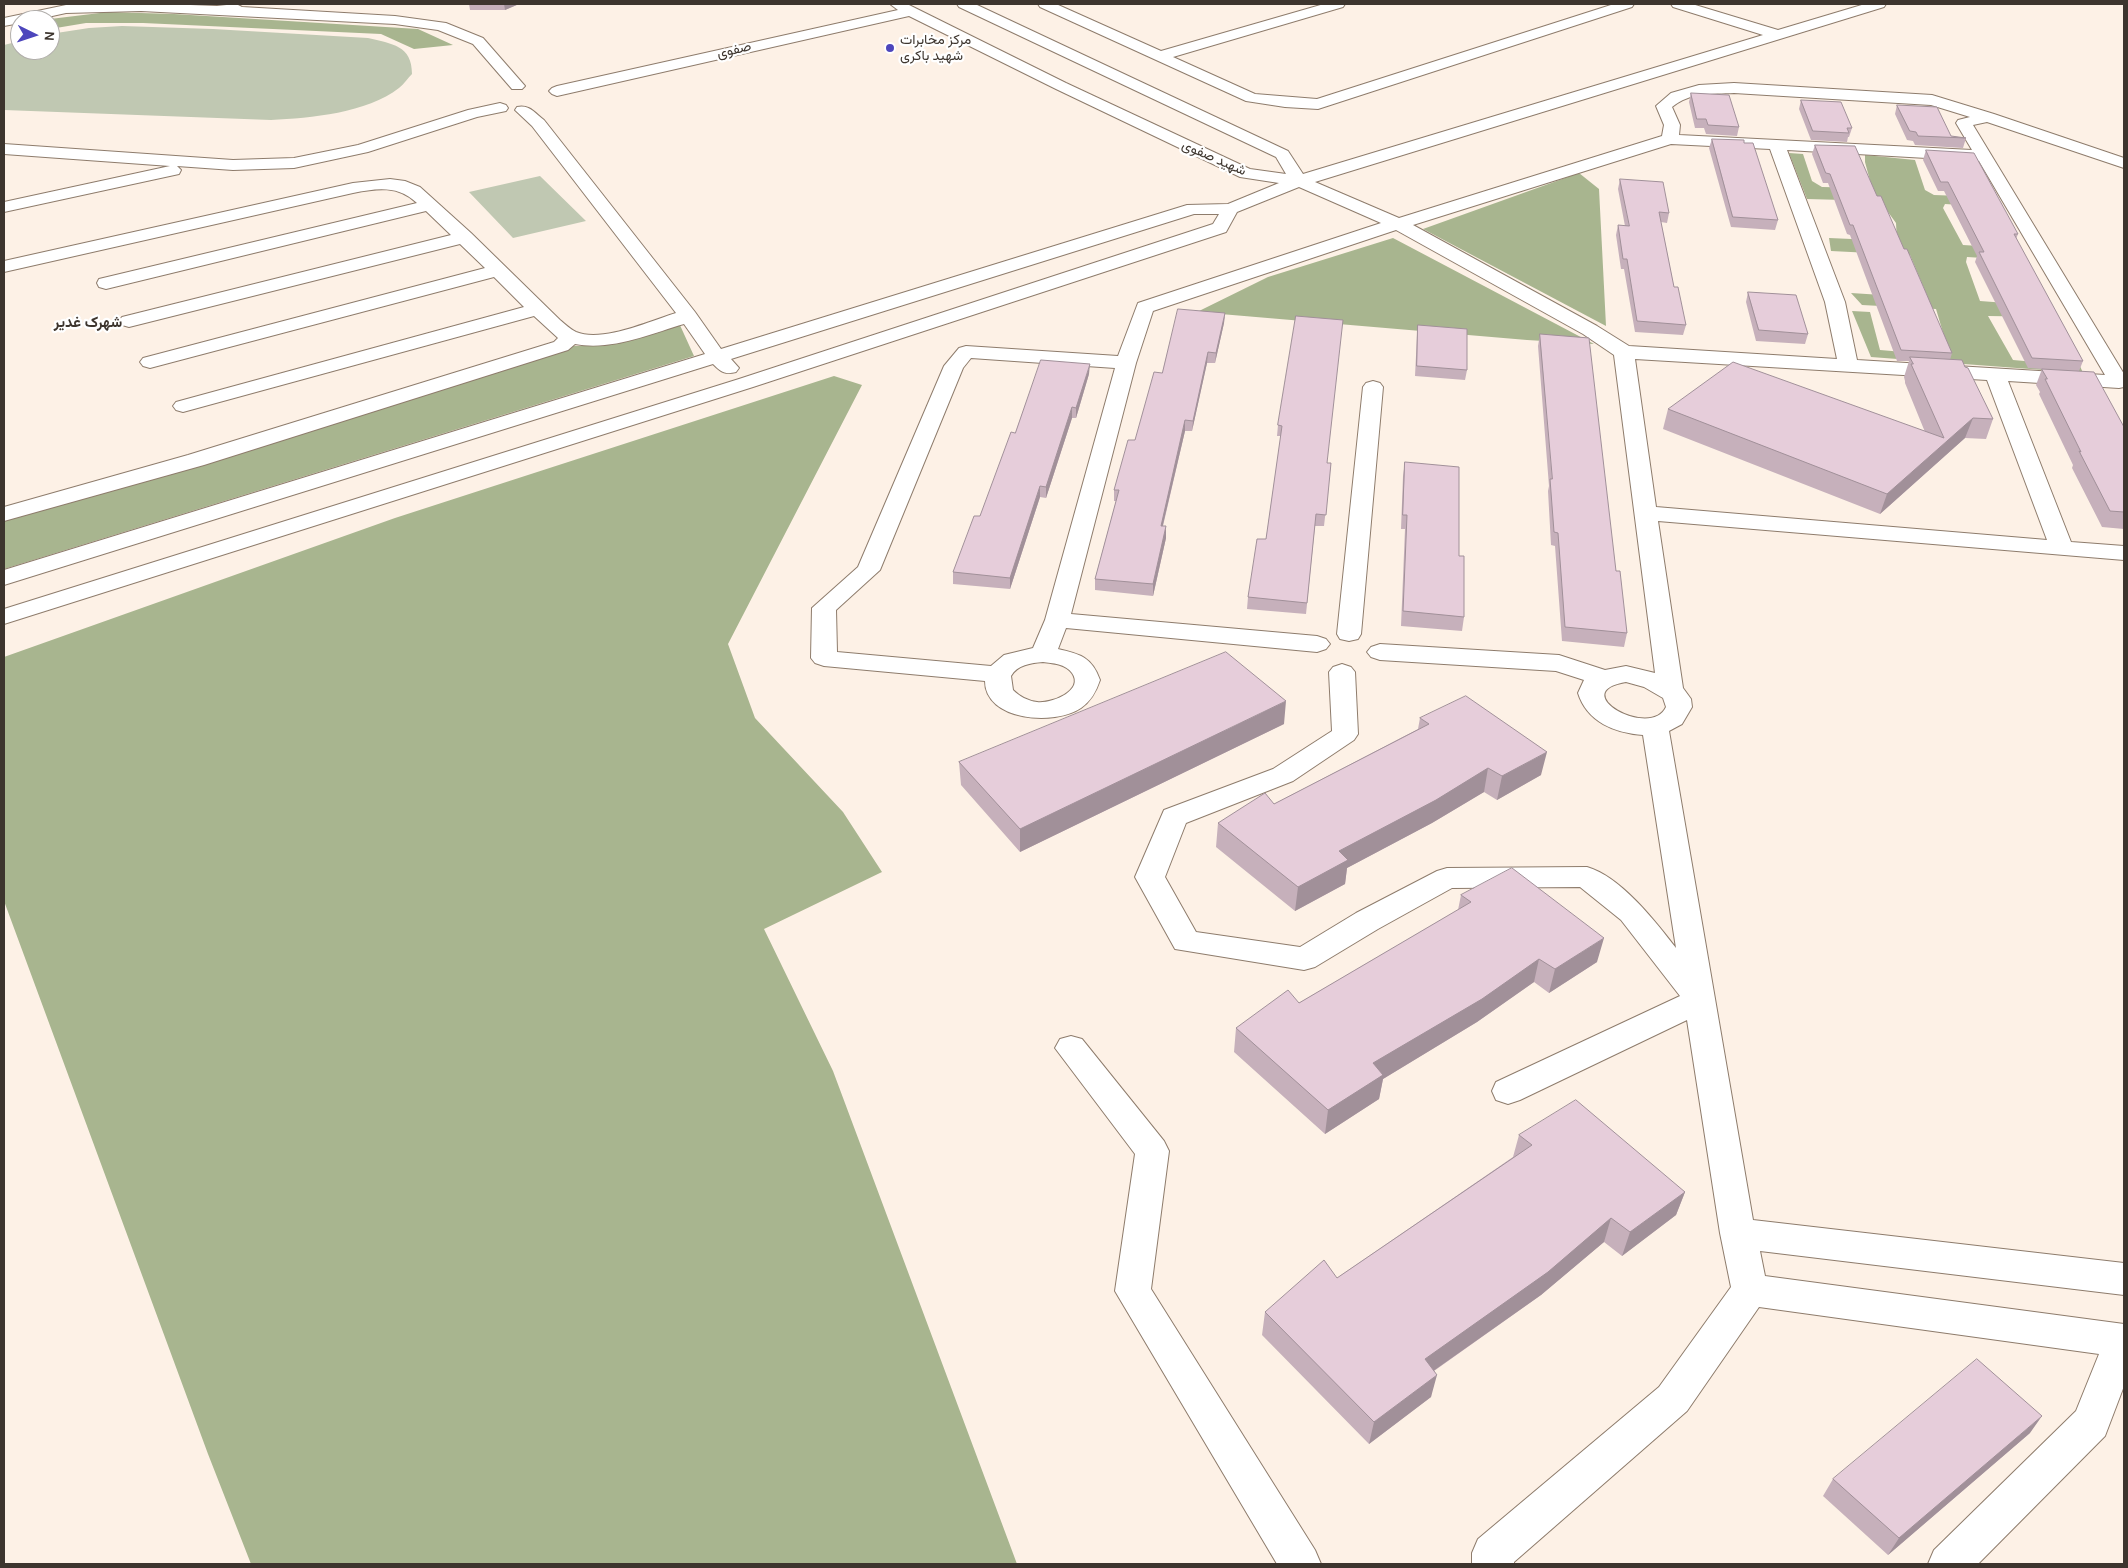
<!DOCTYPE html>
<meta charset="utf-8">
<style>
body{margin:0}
#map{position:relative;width:2128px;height:1568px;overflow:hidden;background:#fdf1e6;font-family:Karla,sans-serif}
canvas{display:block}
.frame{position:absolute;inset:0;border:5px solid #3d352e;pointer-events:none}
.north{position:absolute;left:10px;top:10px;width:50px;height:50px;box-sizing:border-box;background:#fff;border:1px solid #b1aeab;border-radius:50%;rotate:94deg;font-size:14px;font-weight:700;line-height:20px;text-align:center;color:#3d352e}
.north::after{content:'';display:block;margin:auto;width:18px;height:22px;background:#4d46bc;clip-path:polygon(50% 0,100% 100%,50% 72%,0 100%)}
</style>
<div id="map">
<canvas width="2128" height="1568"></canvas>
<div class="frame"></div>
<div class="north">N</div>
</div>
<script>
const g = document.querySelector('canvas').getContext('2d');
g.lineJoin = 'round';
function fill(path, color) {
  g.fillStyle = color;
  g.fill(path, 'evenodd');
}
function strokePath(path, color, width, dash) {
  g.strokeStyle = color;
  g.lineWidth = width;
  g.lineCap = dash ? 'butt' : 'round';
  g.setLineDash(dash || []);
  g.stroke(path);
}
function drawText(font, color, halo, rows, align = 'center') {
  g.font = font + ' Karla,Vazirmatn,sans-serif';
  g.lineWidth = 4.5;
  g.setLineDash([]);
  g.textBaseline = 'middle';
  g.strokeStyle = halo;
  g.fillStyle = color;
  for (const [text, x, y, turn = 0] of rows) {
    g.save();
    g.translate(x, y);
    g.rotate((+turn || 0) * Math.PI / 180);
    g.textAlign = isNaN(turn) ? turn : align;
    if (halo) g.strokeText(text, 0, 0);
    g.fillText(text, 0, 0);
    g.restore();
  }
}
fill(new Path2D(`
 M122,26l91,3 155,9c24,6 44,7 44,36 -4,4 -8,10 -13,14 -32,25 -88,30 -128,32l-267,-10v-65l16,-4v9h30v-16l39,-6z
 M540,176l46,45 -73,17 -44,-46z`), '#c0c8b2');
fill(new Path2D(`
 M108,12l66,2 244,15 35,16 -39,4 -33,-15 -238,-11h-57l-36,6v-9h-8z
 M1789,153l14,1 9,27 10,6 50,1 -7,-26v-7l50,5 10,30 9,5 54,2 4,10 -47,-3 -2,4 20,37 50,3 4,12 -50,-3 -1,5 14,39 66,5 8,11 -66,-1 25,44 67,6 3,7 -212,-16 -19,-46 18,1 10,38 70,6 -14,-47 -74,-4 -11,-12 77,5 -18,-43 -79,-4 -2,-13 68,3 -1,-18 -16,-22 -73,-2z
 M1579,173l20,16 7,137 -183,-97z
 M1393,238l201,106 -67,-4 -330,-28 71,-35z
 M679,323l15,33 -690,213v-50l569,-173h24z
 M834,376l28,9 -134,259 27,74 88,94 39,60 -118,57 69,142 184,493h-766l-43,-110 -204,-553v-244l391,-139z`), '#a8b58f');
const minor = new Path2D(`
 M164,4l53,2 19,-2 6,3 153,9 51,7 37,15 42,48 -3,3h-10l-39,-45 -35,-14 -43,-6 -254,-13 -75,2 -32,7h-14v3l-16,3v-8l62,-13z
 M890,4h17l159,79 184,86 36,5 -10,-17 -317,-150 -2,-3h18l313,147 15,23 460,-139 -90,-28 -2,-3h21l86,26 87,-26h21l-2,3 -569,175 84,36 263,-82 2,-11 -8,-19 15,-13 28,-8 35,-2 198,12 62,19 130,44v10l-137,-46 -14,3 151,249v13l-5,1 -111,-7 63,161 53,4v14l-466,-39 25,167 8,11 1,8 -10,17 -13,7 84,489 371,43v32l-364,-44 5,25 359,48v62l-19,50 -127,128h-50l6,-14 142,-139 23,-57 -340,-47 -72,104 -173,151v2h-42v-11l6,-14 181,-152 72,-100 -11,-54 -33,-213 -167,80 -12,4 -12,-4 -4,-9 4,-9 184,-86 -59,-76 -41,-33 -128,1 -74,41 -63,38 -11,3 -129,-21 -40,-72 29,-67 109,-41 59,-38 -3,-59 4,-5 9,-3 9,3 4,5 3,62 -4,6 -61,41 -107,42 -21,54 31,55 104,15 56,-34 81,-42 10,-3 140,-1c34,10 68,54 89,81l-33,-213c-28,-2 -56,-13 -65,-42l6,-13 -28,-9 -176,-11 -9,-3 -4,-5 4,-5 9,-3 179,11 46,15 21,-4 29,7 -41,-318 -31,-21 -187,-104 -243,81 -17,52 -65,251 246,22 9,3 4,5 -4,5 -9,3 -251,-24 -8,21c22,5 34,8 42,31 -4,12 -9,21 -19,28 -26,18 -96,13 -96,-27l-161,-15 -9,-3 -4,-5 1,-50 46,-41 86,-201 15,-18 7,-2 152,10 20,-53 243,-80 -82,-36 -62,25 -11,20 -473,155 -749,237v-15l735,-230 474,-155 6,-10h-25l-463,145 8,9 -3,4c-11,3 -15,0 -23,-8l-709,221v-15l701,-216 -21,-30c-34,10 -72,27 -109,20l-7,6 -364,115 -200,56v-14l184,-52 366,-113 4,-4 -24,-22 -351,96 -7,-2 -3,-4 3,-4 348,-95 -30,-30 -344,91 -7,-2 -3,-4 3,-4 342,-90 -25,-24 -331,83 -7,-2 -3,-4 3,-4 329,-82 -25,-24 -320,78 -7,-2 -2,-4 2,-4 318,-76c-19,-18 -40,-15 -64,-10l-349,79v-11l349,-78 37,-4 15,2 15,6 51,46 89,87c5,4 10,9 16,12 26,11 74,-11 100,-19l-144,-187 -17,-16 2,-3c12,-3 18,6 27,13l151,192 26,37 466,-144 41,-1 51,-21 -39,-6 -184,-88 -147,-73 -352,80 -5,-2 -3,-3 3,-3 5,-2 341,-76zM1734,93l197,12 39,12 -12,3 -2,3 16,27 -293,-15 1,-10 -8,-18c18,-15 40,-13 62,-14zM1671,144l99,5 55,153 12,57 -208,-13 -32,-20 -184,-101zM1787,150l192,11 126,214 -248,-15 -12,-58zM971,358l144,10 -70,252 -12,28 -29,7 -13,11 -154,-14 -1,-42 44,-40 83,-202zM1635,359l352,21 60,160 -391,-33zM1043,662c9,1 23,2 29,11 13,18 -22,31 -35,29 -9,-1 -18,-6 -24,-12l-2,-14c6,-11 20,-13 32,-14zM1626,682l18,5 19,11 3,9c-15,33 -101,-15 -40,-25z
 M1038,4h18l105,47 163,-47h21l-2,3 -170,50 82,37 62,5 297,-95h20l-2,3 -314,102 -33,-2 -39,-6 -206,-94z
 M500,103l6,2 2,3 -2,3 -29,6 -109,35 -74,16 -61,2 -56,-4 4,4 -2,4 -175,38v-10l166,-36 -166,-12v-10l229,16 61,-2 64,-13 110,-35z
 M1373,381l7,2 3,4 -22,247 -3,5 -9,2 -9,-2 -3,-5 26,-247 3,-4z
 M1071,1036l11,3 82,102 5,10 -18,138 164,261 6,14h-44l-162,-273 20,-137 -80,-106 5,-9z`);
strokePath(minor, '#8e7c6c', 2);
fill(minor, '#fff');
fill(new Path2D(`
 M469,4h50l-14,6h-35z
 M1691,93l48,34 -2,9 -31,-2 -2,-6h-9l-6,-26z
 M1801,100l51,28 -3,9h-1l-1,5 -36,-2 -12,-31z
 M1897,105l54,31 15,2 -3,10 -48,-3 -2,-4 -6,-1 -12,-26z
 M1712,139l66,81 -3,10 -44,-3 -22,-79z
 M1815,145l62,51 27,53 48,104 -2,7 15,7 28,52 -7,20 -21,-1 -85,76 -217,-85 5,-20 257,23 -20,-49v-2l-1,-4 5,-16h-12l-47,-126 -3,-1 -19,-51h-5l-11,-29z
 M1926,150l92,84 -2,5 67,122 -4,10 45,56v102l-22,-2 -30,-59 1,-3 -34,-71 1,-2 -4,-7 6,-16 -14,-1 -53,-106 2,-6 -33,-65h-6l-15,-31z
 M1620,179l49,34 -2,10 -6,-1 13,65 12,38 -3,10 -48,-3 -11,-63h-3l-5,-34 2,-10 7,1 -7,-37z
 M1748,292l60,42 -3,10 -49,-3 -10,-39z
 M1225,313l-1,10 -9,40h-8l-15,68h-7l-22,95 3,12 -13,58 -58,-6v-11l21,-78h-2v-11l21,-50 27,-67z
 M1296,316l31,147h4l-7,63h-9l-9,88 -59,-5 1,-12 18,-58 15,-103h-4l1,-11z
 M1418,325l49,45 -2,10 -50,-4 2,-41z
 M1540,334l76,237 11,62 -3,14 -62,-6 -7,-95 -4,-1 -3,-54 1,-5 -11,-140z
 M1089,374l-13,44h-4l-26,80 -6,-1 -30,92 -57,-5v-12l27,-56 35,-83z
 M1405,462l54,94 5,61 -2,14 -61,-5 4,-97h-4l2,-53z
 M1420,718l121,57 -44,25 -13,-8 -52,31 -85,45 -2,16 -50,27 -79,-64 2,-24 56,-19 144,-75z
 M1284,724l-264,128 -59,-67 -2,-23z
 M1461,895l136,67 -48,31 -15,-11 -57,40 -94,57 -4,20 -54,35 -91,-82 2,-24 63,-25 159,-93z
 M1519,1135l166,57 -9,23 -54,41 -18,-14 -63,53 -107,76 -3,26 -62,47 -107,-109 3,-23 72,-34 176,-121z
 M2030,1433l-142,122 -65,-59 10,-17z`), '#c6b0bb');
fill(new Path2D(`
 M504,4h15l-14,6z
 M1225,313l-1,10 -9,40 1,-10z
 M1208,352l-1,11 -15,68 1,-10z
 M1090,364l-1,10 -13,44v-10z
 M1072,407v11l-26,80v-11z
 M1973,418l-8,20 -85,76 7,-20z
 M1185,420v11l-25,106 1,-11z
 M1040,486v11l-30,92v-11z
 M1166,526v12l-13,58v-12z
 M1286,701l-2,23 -264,128v-23z
 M1547,752l-6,23 -44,25 5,-24z
 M1488,768l-4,24 -52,31 -85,45 -2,16 -50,27 3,-24 41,-36z
 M1604,938l-7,24 -48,31 6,-24z
 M1539,959l-5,23 -57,40 -94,57 -4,20 -54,35 3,-24 45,-47z
 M1685,1192l-9,23 -54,41 8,-24z
 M1611,1218l-7,24 -63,53 -122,86 6,-22z
 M1437,1375l-6,22 -62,47 5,-22z
 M2042,1416l-12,17 -142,122 11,-17z`), '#a19099');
const building = new Path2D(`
 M1691,93l38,2 10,32 -31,-2 -2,-6h-9z
 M1801,100l40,2 11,26h-5l2,5 -36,-2z
 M1897,105l40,2 14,29 15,2 -48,-2 -2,-4 -6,-1z
 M1712,139l32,1v3h9l25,77 -45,-3z
 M1815,145l40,1 22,50h4l23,53h3l45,104 -51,-3 -48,-125h-3l-20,-51 -4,-1z
 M1926,150l48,3 44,81h-4l69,127 -51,-3 -53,-106h5l-36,-70h-7z
 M1620,179l43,3 6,31 -10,-1 15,75h4l8,38 -49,-4 -10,-62h-4l-5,-34 11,1z
 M1748,292l48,3 12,39 -49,-4z
 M1178,309l47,4 -9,40 -8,-1 -15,69 -8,-1 -24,106h5l-13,58 -58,-5 24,-89h-5l14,-50h7l19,-68 8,1z
 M1296,316l47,4 -16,143h4l-5,52 -10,-1 -9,89 -59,-6 9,-58h9l16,-113 -4,-1z
 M1418,325l49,4v41l-50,-4z
 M1540,334l49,4 27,233h4l7,62 -62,-6 -7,-94 -4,-1 -4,-53h2z
 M1910,357l52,3 3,7 3,1 25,51 -20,-1 -86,76 -219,-85 65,-47 211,76 -33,-74h2z
 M1041,360l49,4 -14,44 -4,-1 -26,80 -6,-1 -30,92 -57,-6 21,-56h6l31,-84 4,1z
 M2042,369l52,3 30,55v85l-14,-1 -31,-60 2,1 -36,-73h2z
 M1405,462l54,5v89h5v61l-61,-6 4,-96h-4z
 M1226,652l60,49 -266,128 -61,-67z
 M1466,696l81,56 -45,24 -14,-8 -52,32 -97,51 9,9 -50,27 -80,-64 47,-30 9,11 155,-80 -9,-6z
 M1512,868l92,70 -49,31 -16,-10 -57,40 -109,64 10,12 -55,35 -92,-82 52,-38 11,13 172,-101 -10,-7z
 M1576,1100l109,92 -55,40 -19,-14 -63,54 -123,87 12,16 -63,47 -109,-110 59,-52 13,18 195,-133 -13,-10z
 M1977,1359l65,57 -143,122 -66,-59z`);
fill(building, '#e6cdda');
strokePath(building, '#a19099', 1);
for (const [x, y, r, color] of [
 [890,48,5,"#4d46bc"]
]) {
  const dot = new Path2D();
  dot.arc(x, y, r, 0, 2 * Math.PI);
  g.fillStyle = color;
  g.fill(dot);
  strokePath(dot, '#fff', 2);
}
drawText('14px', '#3d352e', '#fff', [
 ["مرکز مخابرات",900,40],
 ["شهید باکری",900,56]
], 'left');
drawText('14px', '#3d352e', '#fff', [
 ["صفوی",734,50,-13],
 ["شهید صفوی",1214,158,24]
]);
drawText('bold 15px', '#3d352e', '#fff', [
 ["شهرک غدیر",88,323]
]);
</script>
